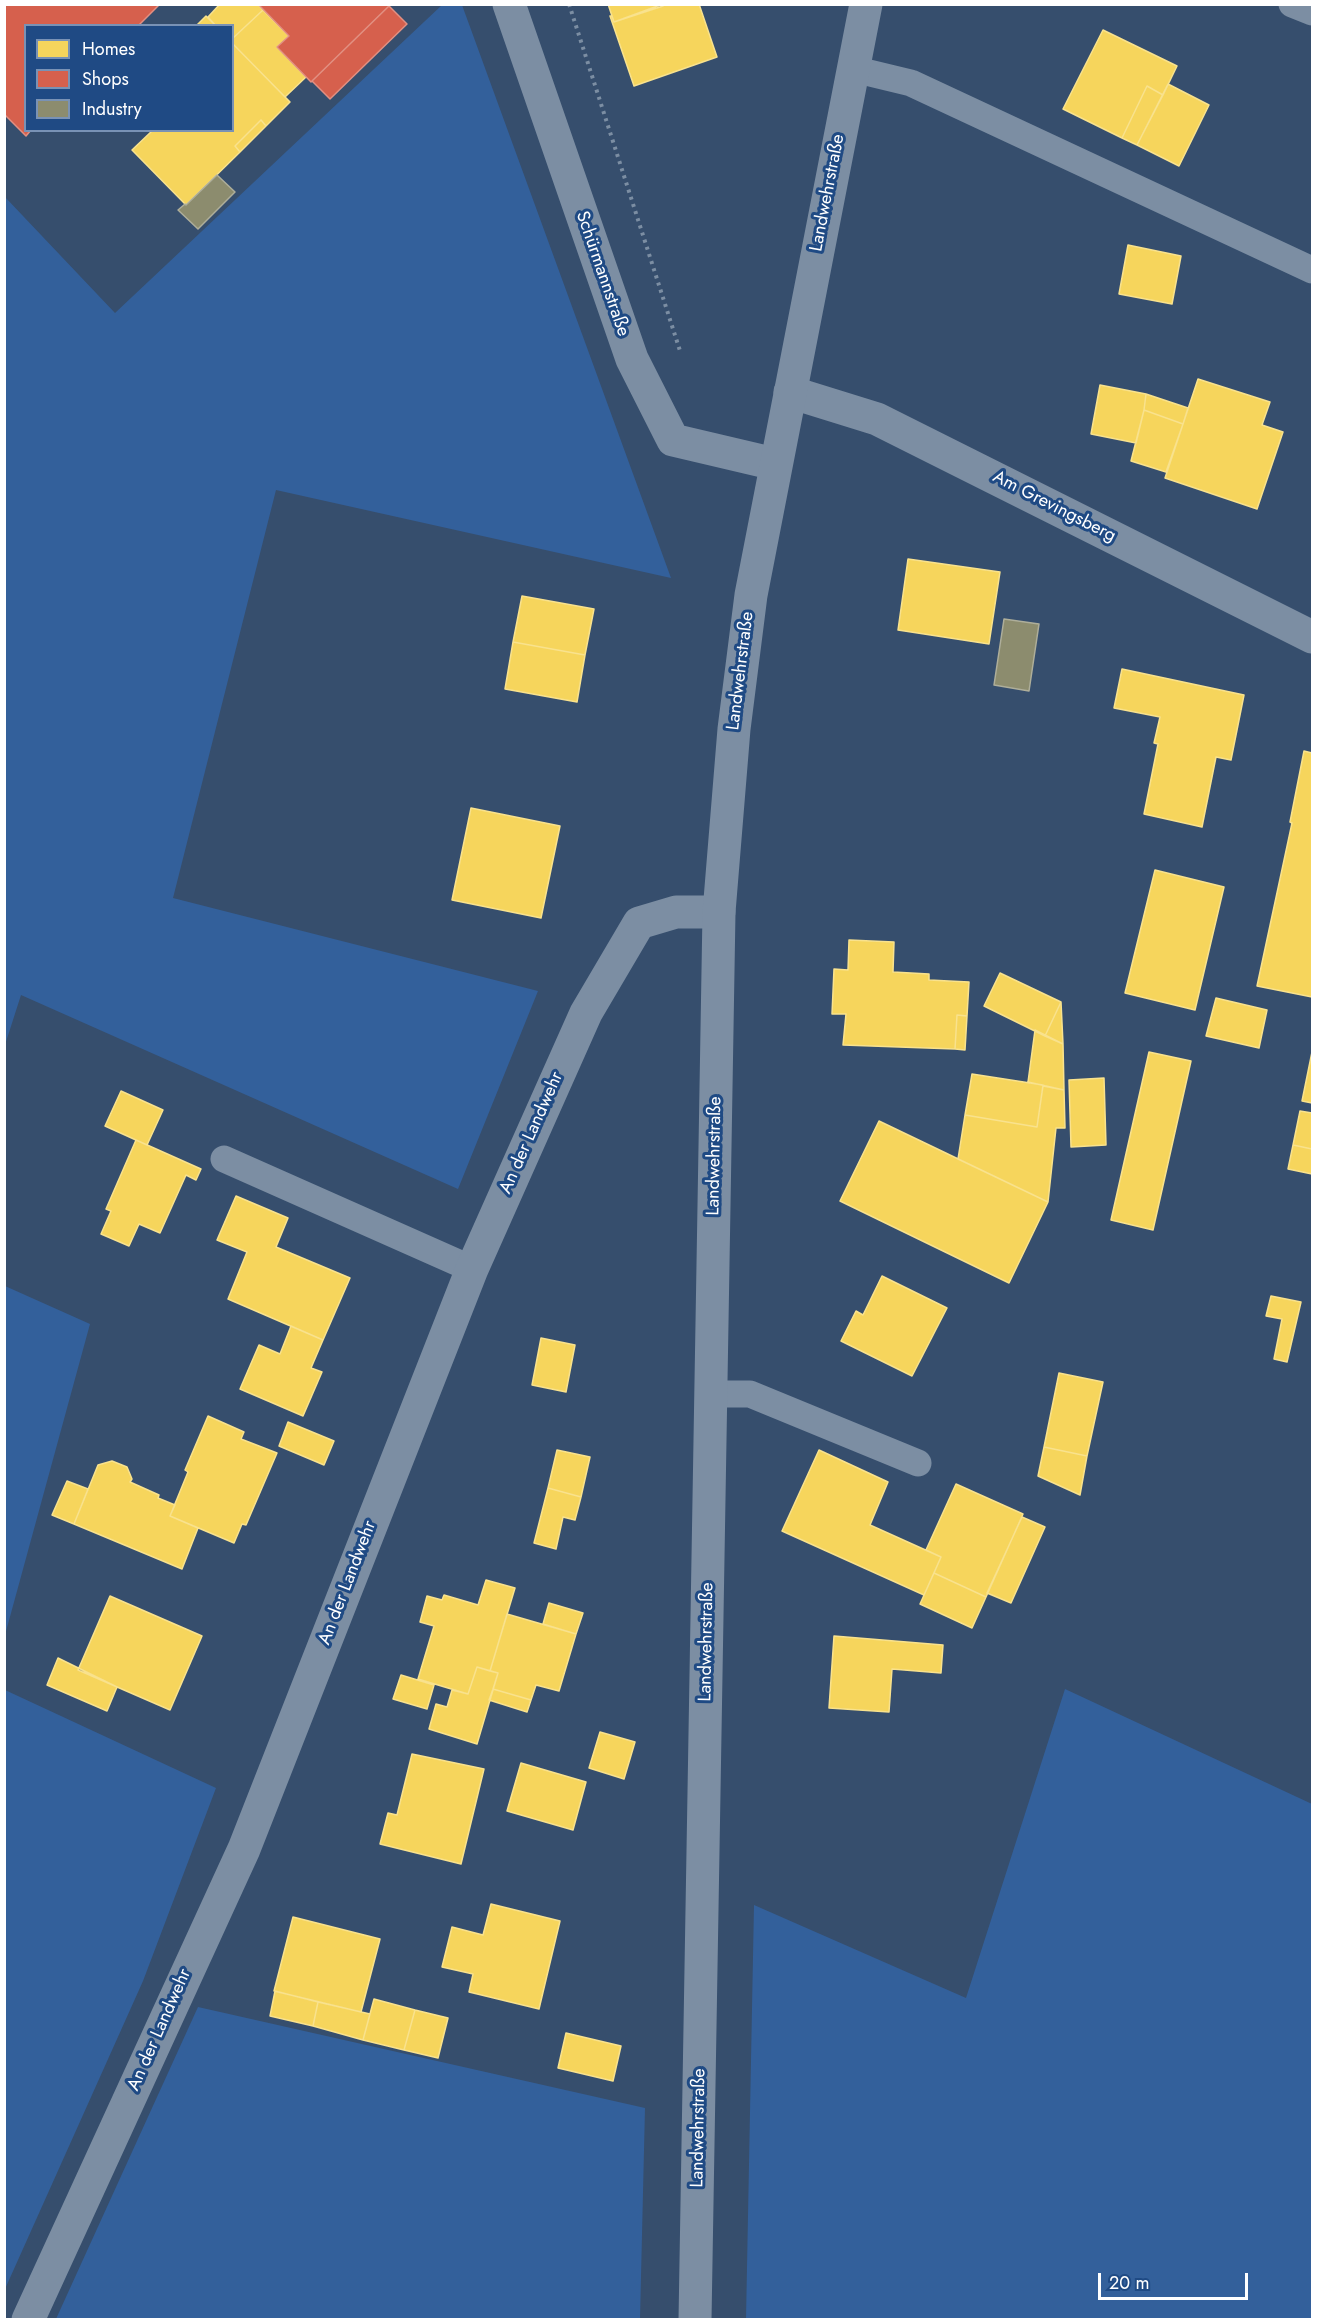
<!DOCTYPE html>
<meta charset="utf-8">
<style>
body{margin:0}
#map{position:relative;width:1317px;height:2324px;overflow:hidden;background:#364e6d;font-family:Jost,sans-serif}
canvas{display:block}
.frame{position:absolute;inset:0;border:6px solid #fff;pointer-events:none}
.legend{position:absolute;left:24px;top:24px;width:210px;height:108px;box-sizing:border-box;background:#1f4a84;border:2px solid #7992b5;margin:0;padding:8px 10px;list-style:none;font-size:18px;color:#fff}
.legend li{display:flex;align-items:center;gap:12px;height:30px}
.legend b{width:30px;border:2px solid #7992b5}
.scale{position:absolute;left:1098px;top:2273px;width:150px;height:27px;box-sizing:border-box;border:3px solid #fff;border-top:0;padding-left:8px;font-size:18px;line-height:21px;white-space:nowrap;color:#fff;-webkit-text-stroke:4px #1f4a84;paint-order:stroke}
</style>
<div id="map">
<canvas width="1317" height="2324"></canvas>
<div class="frame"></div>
<ul class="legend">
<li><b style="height:16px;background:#f6d55c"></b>Homes</li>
<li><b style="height:16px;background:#d6604d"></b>Shops</li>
<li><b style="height:16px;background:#8c8c6e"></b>Industry</li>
</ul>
<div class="scale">20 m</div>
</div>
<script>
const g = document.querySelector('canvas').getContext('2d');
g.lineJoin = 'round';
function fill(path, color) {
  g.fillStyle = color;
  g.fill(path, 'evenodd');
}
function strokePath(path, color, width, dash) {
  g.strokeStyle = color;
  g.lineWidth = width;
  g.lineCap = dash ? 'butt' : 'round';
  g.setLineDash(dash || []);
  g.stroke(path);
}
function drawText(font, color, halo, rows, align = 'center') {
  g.font = font + ' Jost,sans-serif';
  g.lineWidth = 6;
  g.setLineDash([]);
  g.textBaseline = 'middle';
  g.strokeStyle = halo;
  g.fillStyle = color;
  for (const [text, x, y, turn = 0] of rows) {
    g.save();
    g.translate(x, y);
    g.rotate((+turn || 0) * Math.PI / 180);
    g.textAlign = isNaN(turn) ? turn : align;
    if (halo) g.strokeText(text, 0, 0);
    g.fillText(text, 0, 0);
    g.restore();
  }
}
fill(new Path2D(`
 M442,5h20l209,573 -395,-88 -103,408 365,93 -80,198 -437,-194 -17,53 1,-851 110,116z
 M5,1286l85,38 -85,311z
 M1065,1689l247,115v515h-566l8,-414 212,93z
 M5,1690l211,98 -73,193 -138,308z
 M198,2007l447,101 -5,211h-584z`), '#33609b');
const homes = new Path2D(`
 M220,4h38l5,6 -31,29v-13h-16l-8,-9z
 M608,4h55v2l-49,16z
 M663,4h36l18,53 -83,29 -24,-70h2l2,6z
 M263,10l26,26 -12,11 29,30 -21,20 -53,-54v-4z
 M206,16l10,10h-20z
 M1103,30l74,36 -14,29 -16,-9 -25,52 -59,-29z
 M232,43l58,59 -24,24 -5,-6 -26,26 5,6 -54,53 -54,-55 21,-20h79z
 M1168,84l41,21 -30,61 -42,-21z
 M1147,86l16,9 -26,50 -15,-7z
 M261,120l5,6 -26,26 -5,-6z
 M1128,245l53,11 -9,48 -53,-10z
 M1198,379l72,23 -8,23 21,7 -26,77 -92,-31z
 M1100,385l46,9 -2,16 -8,33 -45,-9z
 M1146,394l42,14 -5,16 -39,-14z
 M1144,410l39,14 -17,48 -35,-11z
 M908,559l92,13 -11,72 -91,-14z
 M522,596l72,13 -9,46 -72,-13z
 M513,642l72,13 -8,47 -72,-13z
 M1122,669l122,26 -13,65 -15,-3 -14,70 -58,-13 14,-70 -4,-1 6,-26 -46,-9z
 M1304,751l8,2v244l-55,-11 35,-163 -2,-1z
 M471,808l89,18 -19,92 -89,-18z
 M1155,870l69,17 -29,123 -70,-17z
 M849,940l45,2 -1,30 36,2v6l40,2 -2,34 -10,-1 -2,34 -112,-4 3,-31h-14l2,-45 14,1z
 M1000,973l61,29 -16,34 -61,-30z
 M1216,998l51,12 -8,38 -53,-12z
 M1061,1002l2,42 -18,-8z
 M957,1015l10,1 -2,34 -10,-1z
 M1035,1030l28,14 1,46 -36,-8z
 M1149,1052l42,9 -38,169 -42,-10z
 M1312,1052v51l-10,-2z
 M972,1074l71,11 -6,42 -72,-12z
 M1104,1078l2,67 -35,2 -2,-67z
 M1043,1086l21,4 1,38h-9l-8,74 -90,-43 7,-44 72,12z
 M121,1091l42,19 -16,35 -42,-19z
 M1300,1111l12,2v36l-19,-4z
 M879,1121l169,81 -39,81 -169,-82z
 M136,1140l65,29 -5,11 -10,-5 -26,58 -21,-9 -10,22 -28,-12 10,-23 -5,-2z
 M1293,1145l19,4v25l-24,-5z
 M236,1196l52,22 -12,29 74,31 -27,62 -95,-41 19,-47 -30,-12z
 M882,1276l65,32 -35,68 -71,-35 15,-30 7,4z
 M1271,1296l30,6 -14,60 -13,-3 8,-40 -16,-3z
 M291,1326l32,14 -12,28 11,4 -19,44 -63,-27 19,-44 21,9z
 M541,1338l34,7 -9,47 -34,-7z
 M1059,1373l44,9 -16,74 -43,-9z
 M208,1416l36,16 -3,7 36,14 -31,72 -4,-1 -8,19 -64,-27 18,-44 -3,-2z
 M288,1422l46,19 -10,24 -45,-19z
 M1044,1447l43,9 -7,39 -42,-19z
 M557,1450l33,7 -9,40 -33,-9z
 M819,1450l69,32 -18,43 71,32 -17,38 -142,-64z
 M112,1461l15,6 5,12 -2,3 29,13 -1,3 17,7 -5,11 28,12 -16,41 -108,-45 24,-59z
 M67,1481l21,8 -14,35 -22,-9z
 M956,1484l67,30 -37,83 -52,-24 7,-16 -15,-7z
 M548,1488l33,9 -6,23 -12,-3 -7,32 -22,-6z
 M1022,1517l23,10 -34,76 -24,-10z
 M934,1573l52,24 -14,31 -52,-24z
 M486,1580l29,8 -25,83 -13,-4 -9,27 -50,-15 16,-53 -14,-4 7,-26 15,4 2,-5 34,10z
 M110,1596l92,40 -32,74 -92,-40z
 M549,1603l34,10 -7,21 -33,-10z
 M507,1614l69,20 -17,57 -23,-6 -5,15 -38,-11 5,-16 -8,-2z
 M834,1636l109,9 -2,28 -49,-4 -3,43 -60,-4z
 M58,1658l59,29 -10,24 -60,-26z
 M477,1667l21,6 -21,71 -48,-15 7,-25 11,3 5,-17 16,4z
 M401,1675l33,10 -7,24 -34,-10z
 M493,1689l38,11 -4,12 -38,-12z
 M600,1732l35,10 -11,37 -35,-11z
 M412,1754l72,15 -23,95 -81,-20 8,-31 9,2z
 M521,1763l65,19 -13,48 -66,-19z
 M491,1904l69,17 -21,88 -70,-17 4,-18 -31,-7 10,-40 31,8z
 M293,1917l87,22 -19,73 -87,-21z
 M275,1991l43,11 -5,24 -43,-10z
 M374,1999l41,11 -11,40 -41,-10z
 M318,2002l52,12 -7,26 -50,-14z
 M415,2010l33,8 -10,40 -34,-8z
 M566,2033l55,13 -8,35 -55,-13z`);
fill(homes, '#f6d55c');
strokePath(homes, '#f9e28d', 1.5);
const shops = new Path2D(`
 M4,4h156l-22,22h-112v104h5l-5,6 -22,-22z
 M258,4h133l-80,78 -34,-35 12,-11z
 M389,6l18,18 -77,75 -18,-18z`);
fill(shops, '#d6604d');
strokePath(shops, '#e29082', 1.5);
const industry = new Path2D(`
 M217,175l18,17 -37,37 -20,-19 7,-6 1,1z
 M1004,619l35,5 -10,67 -35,-6z`);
fill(industry, '#8c8c6e');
strokePath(industry, '#aeae9a', 1.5);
strokePath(new Path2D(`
 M569,4l112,350`), '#7c8ea3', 4, [3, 4.5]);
strokePath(new Path2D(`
 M1292,4l20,8
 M853,69l58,14 401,187
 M224,1159l248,110
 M711,1394h39l168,69`), '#7c8ea3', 27);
strokePath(new Path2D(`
 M509,4l123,355 41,81 102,24
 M790,392l87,27 435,218
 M28,2320l216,-471 228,-580 114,-256 53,-90 37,-11h43`), '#7c8ea3', 33);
strokePath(new Path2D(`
 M695,2320l24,-1408 15,-183 17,-134 115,-591`), '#7c8ea3', 33);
drawText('18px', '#fff', '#1f4a84', [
 ["Landwehrstraße",828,193,-79],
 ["Schürmannstraße",602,274,71],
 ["Am Grevingsberg",1054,507,27],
 ["Landwehrstraße",741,671,-83],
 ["An der Landwehr",532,1133,-66],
 ["Landwehrstraße",715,1156,-89],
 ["An der Landwehr",348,1583,-69],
 ["Landwehrstraße",707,1642,-89],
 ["An der Landwehr",160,2030,-66],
 ["Landwehrstraße",699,2128,-89]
]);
</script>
